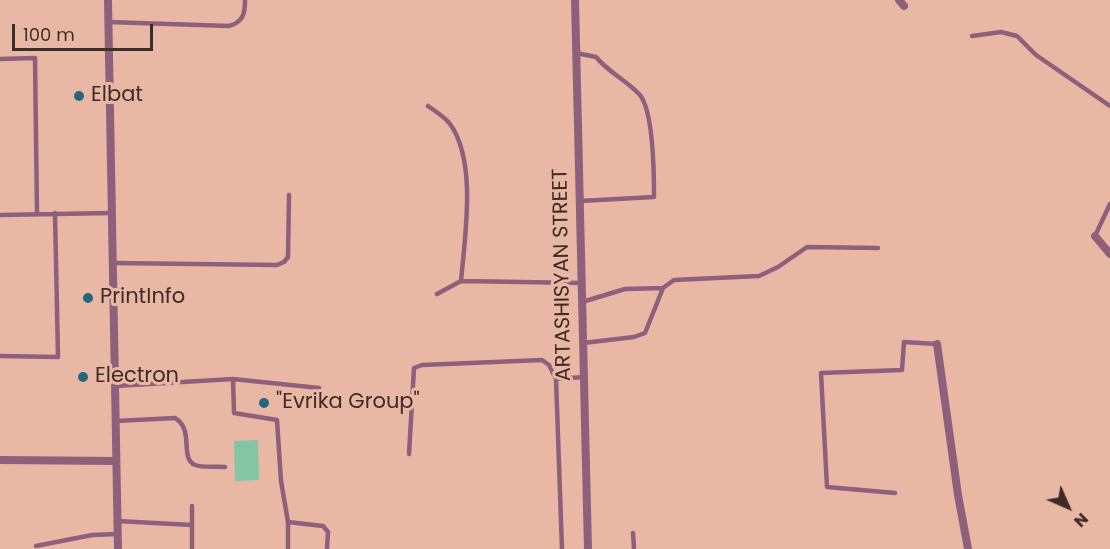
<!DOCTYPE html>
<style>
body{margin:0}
#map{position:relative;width:1110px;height:549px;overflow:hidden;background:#e8b8a5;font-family:Poppins,sans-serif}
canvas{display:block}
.north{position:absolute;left:1038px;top:477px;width:60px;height:60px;-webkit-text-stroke:4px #e8b8a5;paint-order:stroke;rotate:135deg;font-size:16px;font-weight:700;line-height:24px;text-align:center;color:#3f2c25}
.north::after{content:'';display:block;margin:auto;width:21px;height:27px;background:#3f2c25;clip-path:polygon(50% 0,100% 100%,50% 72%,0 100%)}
.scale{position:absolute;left:12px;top:24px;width:141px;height:27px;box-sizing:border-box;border:3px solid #3f2c25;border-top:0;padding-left:8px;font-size:18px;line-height:21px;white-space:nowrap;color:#3f2c25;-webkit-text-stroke:4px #e8b8a5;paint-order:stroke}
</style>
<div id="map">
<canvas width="1110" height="549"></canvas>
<div class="north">N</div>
<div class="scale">100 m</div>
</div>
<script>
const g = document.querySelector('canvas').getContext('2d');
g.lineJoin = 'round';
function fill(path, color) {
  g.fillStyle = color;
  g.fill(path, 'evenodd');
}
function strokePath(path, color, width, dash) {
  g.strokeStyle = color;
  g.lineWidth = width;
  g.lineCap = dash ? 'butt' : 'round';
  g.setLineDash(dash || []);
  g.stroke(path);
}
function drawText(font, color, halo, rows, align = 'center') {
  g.font = font + ' Poppins,sans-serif';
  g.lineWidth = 6;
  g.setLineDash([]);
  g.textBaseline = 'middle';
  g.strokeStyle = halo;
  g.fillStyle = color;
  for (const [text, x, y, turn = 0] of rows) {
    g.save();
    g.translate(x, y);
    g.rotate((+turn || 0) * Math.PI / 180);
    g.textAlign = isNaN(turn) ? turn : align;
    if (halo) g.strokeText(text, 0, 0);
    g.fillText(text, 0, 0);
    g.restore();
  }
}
fill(new Path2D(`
 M258,440l1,40 -24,1 -1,-40z`), '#83c6a6');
strokePath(new Path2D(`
 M108,22l121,4c14,-4 16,-12 16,-26
 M972,36l29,-4 16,4 19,19 74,51
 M576,53l20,4c12,15 30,23 43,37 15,16 15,80 15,103l-74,4
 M0,59l35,-1 2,155
 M428,106c7,5 17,11 22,18 27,37 15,112 11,157
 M0,215l112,-2
 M1095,236l15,-32
 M113,263l164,2 7,-3 4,-5 1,-62
 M437,294l24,-13 120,2
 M582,302l43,-13 38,-1
 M583,343l51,-6 11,-4 18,-45 11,-8 85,-4 19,-9 29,-20 71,1
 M0,356l58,1 -3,-144
 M233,379l1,34 43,7 4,61 7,41v27
 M556,379l28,-2
 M115,386l118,-7 86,9
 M116,421l59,-3c20,12 4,40 20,47 8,3 22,1 30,2
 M409,454l5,-86 8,-3 120,-5 7,5 7,14 6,170
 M895,493l-68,-6 -6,-114 81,-3 2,-28 33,2
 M192,506v43
 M117,521l75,4
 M288,522l35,4 5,6 -1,17
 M633,533l1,16
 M36,546l56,-11 25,-1`), '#8e607c', 4.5);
strokePath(new Path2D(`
 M108,0l10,549
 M575,0l13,549
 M899,0l5,6
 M1095,236l15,18
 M937,344l21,151 10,54
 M0,460l116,1`), '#8e607c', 8);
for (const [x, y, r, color] of [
 [79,96,6,"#27677c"],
 [88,298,6,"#27677c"],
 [83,377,6,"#27677c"],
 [264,403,6,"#27677c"]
]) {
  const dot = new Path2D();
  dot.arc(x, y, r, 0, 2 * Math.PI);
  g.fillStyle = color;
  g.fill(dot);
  strokePath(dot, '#e8b8a5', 2);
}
drawText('21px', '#3f2c25', '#e8b8a5', [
 ["Elbat",91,96],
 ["PrintInfo",100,298],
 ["Electron",95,377],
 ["\"Evrika Group\"",276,403]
], 'left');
drawText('21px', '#3f2c25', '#e8b8a5', [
 ["ARTASHISYAN STREET",563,275,-91]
]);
</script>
